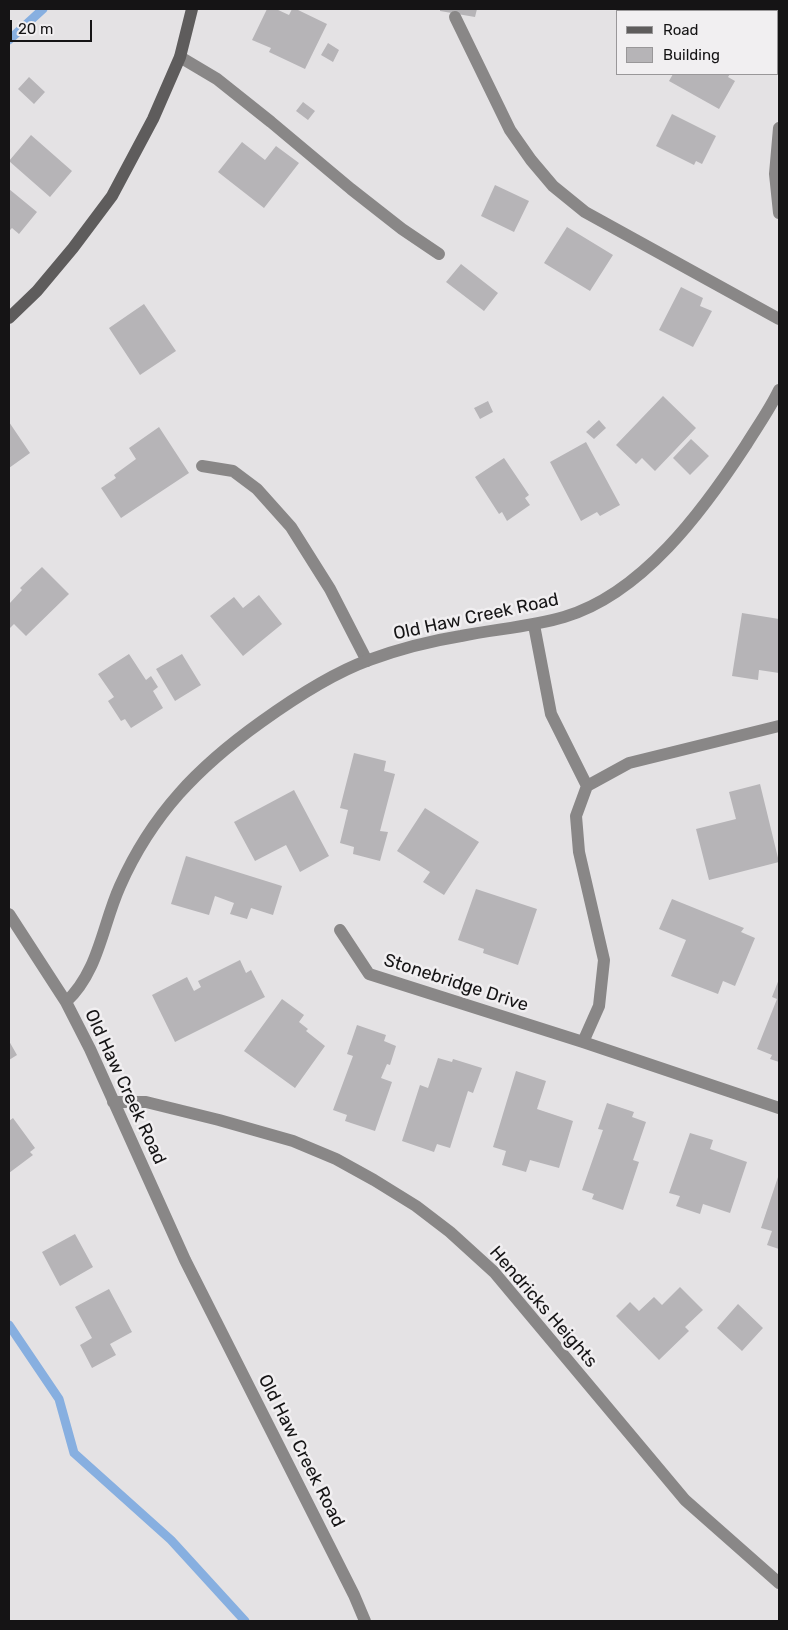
<!DOCTYPE html>
<style>
body{margin:0}
#map{position:relative;width:788px;height:1630px;overflow:hidden;background:#e4e2e4;font-family:Rubik,sans-serif}
canvas{display:block}
.frame{position:absolute;inset:0;border:10px solid #151415;pointer-events:none}
.legend{position:absolute;left:616px;top:10px;width:162px;height:65px;box-sizing:border-box;background:#f1eff1;border:1px solid #999799;margin:0;padding:6px 9px;list-style:none;font-size:15px;color:#151415}
.legend li{display:flex;align-items:center;gap:10px;height:25px}
.legend b{width:25px;border:1px solid #999799}
.scale{position:absolute;left:10px;top:20px;width:82px;height:22px;box-sizing:border-box;border:2px solid #151415;border-top:0;padding-left:6px;font-size:15px;line-height:18px;white-space:nowrap;color:#151415;-webkit-text-stroke:4px #f1eff1;paint-order:stroke}
</style>
<div id="map">
<canvas width="788" height="1630"></canvas>
<div class="frame"></div>
<ul class="legend">
<li><b style="height:6px;background:#5e5c5c"></b>Road</li>
<li><b style="height:14px;background:#b6b4b7"></b>Building</li>
</ul>
<div class="scale">20 m</div>
</div>
<script>
const g = document.querySelector('canvas').getContext('2d');
g.lineJoin = 'round';
function strokePath(path, color, width, dash) {
  g.strokeStyle = color;
  g.lineWidth = width;
  g.lineCap = dash ? 'butt' : 'round';
  g.setLineDash(dash || []);
  g.stroke(path);
}
function fill(path, color) {
  g.fillStyle = color;
  g.fill(path, 'evenodd');
}
function drawText(font, color, halo, rows, align = 'center') {
  g.font = font + ' Rubik,sans-serif';
  g.lineWidth = 5;
  g.setLineDash([]);
  g.textBaseline = 'middle';
  g.strokeStyle = halo;
  g.fillStyle = color;
  for (const [text, x, y, turn = 0] of rows) {
    g.save();
    g.translate(x, y);
    g.rotate((+turn || 0) * Math.PI / 180);
    g.textAlign = isNaN(turn) ? turn : align;
    if (halo) g.strokeText(text, 0, 0);
    g.fillText(text, 0, 0);
    g.restore();
  }
}
strokePath(new Path2D(`
 M9,40l34,-31
 M9,1325l50,74 15,54 97,87 74,81`), '#87afe0', 9);
fill(new Path2D(`
 M267,9h9l13,6 3,-6h4l31,15 -22,45 -36,-17 2,-4 -19,-8z
 M440,9h37l-2,8 -35,-6z
 M328,43l11,7 -6,12 -12,-7z
 M673,74h57l-2,3 7,4 -16,28 -50,-28z
 M29,77l16,15 -11,12 -16,-15z
 M303,102l12,9 -7,9 -12,-9z
 M672,114l44,22 -14,28 -6,-3 -2,4 -38,-19z
 M31,135l41,36 -22,26 -41,-36z
 M242,142l23,18 11,-14 23,17 -35,45 -46,-36z
 M495,185l34,16 -15,31 -33,-16z
 M9,189l28,23 -18,22 -7,-6 -3,3z
 M567,227l46,28 -23,36 -46,-28z
 M461,264l37,29 -14,18 -38,-29z
 M681,287l22,11 -3,8 12,5 -19,36 -34,-17z
 M144,304l32,47 -36,24 -31,-47z
 M663,396l33,32 -41,43 -13,-13 -6,6 -20,-19z
 M488,401l5,11 -13,7 -6,-11z
 M599,420l7,8 -12,11 -8,-7z
 M9,422l21,31 -21,15z
 M159,427l30,46 -68,45 -20,-30 15,-10 -2,-3 22,-16 -7,-11z
 M691,439l18,17 -19,19 -17,-17z
 M586,442l34,63 -20,11 -3,-4 -16,9 -31,-59z
 M504,458l25,37 -4,3 5,7 -23,16 -5,-9 -3,2 -24,-37z
 M42,567l27,27 -43,42 -12,-12 -4,4 -1,-1v-23l13,-14 -2,-2z
 M259,595l23,29 -39,32 -33,-40 24,-19 9,11z
 M742,613l37,6v54l-20,-3 -1,10 -26,-4z
 M129,654l17,26 5,-4 7,11 -5,4 10,17 -32,20 -6,-9 -4,2 -13,-20 6,-4 -16,-23z
 M182,654l19,31 -26,16 -19,-32z
 M354,753l32,8 -2,10 11,3 -15,57 8,1 -8,29 -27,-7 1,-7 -14,-4 8,-33 -8,-2z
 M760,784l19,78 -70,18 -13,-51 40,-10 -7,-27z
 M294,790l35,66 -29,16 -14,-27 -31,16 -21,-39z
 M425,808l54,34 -35,53 -21,-13 7,-10 -33,-21z
 M186,856l96,30 -9,29 -22,-7 -4,11 -17,-5 4,-11 -19,-7 -6,19 -38,-11z
 M476,889l61,20 -19,56 -35,-12 1,-4 -26,-9z
 M672,899l72,29 -3,4 14,6 -20,48 -12,-5 -5,13 -47,-18 15,-36 -27,-11z
 M240,960l6,13 5,-3 14,27 -90,45 -23,-47 35,-18 7,14 7,-4 -3,-6z
 M779,979v83l-9,-3 2,-4 -15,-6 20,-50 -5,-2z
 M282,999l22,16 -5,7 9,7 -2,2 19,15 -30,42 -51,-37z
 M357,1025l29,10 -2,6 12,5 -6,19 -3,-1 -6,14 11,4 -17,49 -30,-10 2,-6 -14,-5 20,-54 -6,-2z
 M9,1041l8,14 -8,5z
 M438,1058l14,4 1,-3 29,9 -9,25 -5,-2 -18,57 -13,-4 -3,8 -32,-11 18,-56 8,3z
 M516,1071l30,10 -9,28 36,12 -14,47 -29,-8 -4,12 -24,-7 4,-14 -13,-4z
 M607,1103l27,9 -2,5 14,5 -13,38 6,2 -16,48 -31,-11 2,-5 -12,-4 21,-60 -5,-1z
 M13,1118l22,30 -5,4 3,3 -24,18v-52z
 M690,1133l23,7 -3,9 37,13 -17,51 -27,-9 -3,10 -24,-8 4,-10 -11,-3z
 M779,1174v75l-12,-4 5,-14 -11,-3z
 M75,1234l18,33 -33,19 -18,-34z
 M680,1287l23,23 -18,17 4,4 -30,29 -43,-44 14,-14 9,9 15,-14 8,8z
 M109,1289l23,43 -22,12 6,11 -24,13 -12,-23 12,-7 -17,-31z
 M738,1304l25,24 -21,23 -25,-23z`), '#b6b4b7');
strokePath(new Path2D(`
 M455,17l55,113 21,30 22,26 32,26 194,107
 M180,57l37,22 54,43 80,67 51,40 37,25
 M202,466l31,5 24,18 34,38 39,62 37,72`), '#898787', 12);
strokePath(new Path2D(`
 M779,128l-4,46 4,39
 M534,625l17,89 36,72 -11,30 3,36 25,108 -5,46 -16,36
 M587,786l42,-23 150,-37
 M9,914l57,88 24,47 95,211 169,335 11,26
 M340,930l29,44 214,68 196,66
 M66,1002c33,-31 36,-76 54,-116 32,-72 78,-119 141,-164 32,-23 72,-49 108,-62 30,-11 61,-19 92,-24 34,-7 69,-9 103,-19 78,-23 139,-106 182,-172 11,-18 24,-36 33,-55
 M113,1102h33l73,18 74,21 43,18 38,21 42,26 34,26 44,40 191,228 94,83`), '#898787', 12);
strokePath(new Path2D(`
 M9,318l28,-27 36,-43 39,-52 41,-77 27,-62 12,-48`), '#5e5c5c', 12);
drawText('18px', '#151415', '#f1eff1', [
 ["Old Haw Creek Road",476,617,-12],
 ["Stonebridge Drive",456,983,18],
 ["Old Haw Creek Road",125,1087,65],
 ["Hendricks Heights",543,1307,49],
 ["Old Haw Creek Road",301,1451,63]
]);
</script>
